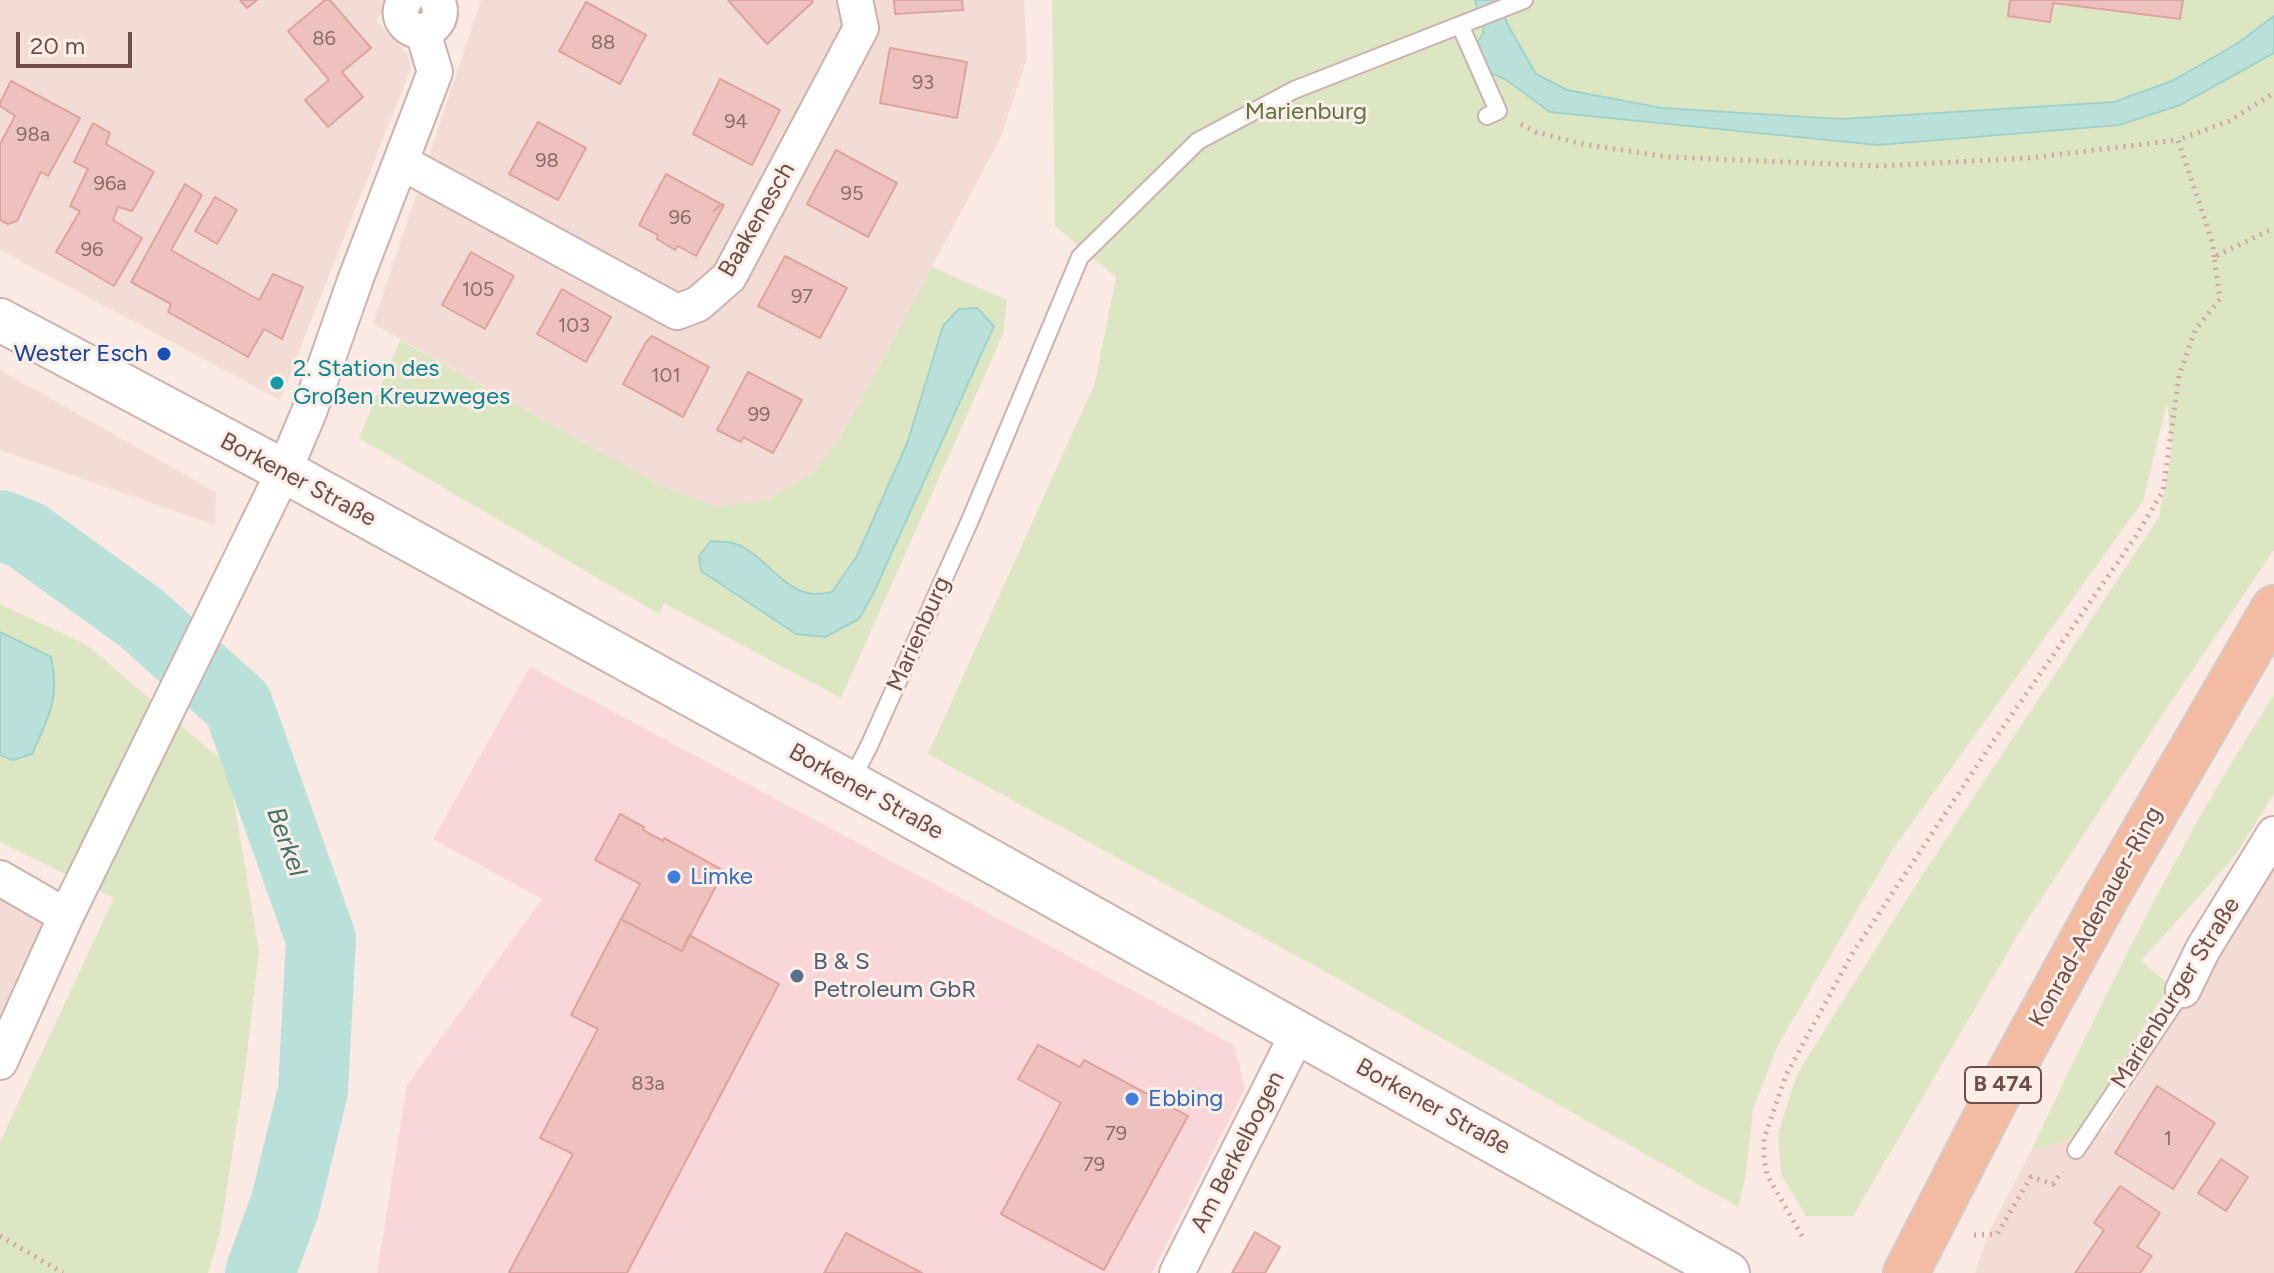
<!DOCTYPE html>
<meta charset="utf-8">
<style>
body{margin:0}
#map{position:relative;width:2274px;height:1273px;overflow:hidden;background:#faeae3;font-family:Figtree,sans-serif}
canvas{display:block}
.scale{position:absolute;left:16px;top:32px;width:116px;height:36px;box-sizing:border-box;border:4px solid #6f4d4b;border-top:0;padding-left:10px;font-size:24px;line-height:28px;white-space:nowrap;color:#6f4d4b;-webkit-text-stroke:6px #fdeee8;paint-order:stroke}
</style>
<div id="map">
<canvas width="2274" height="1273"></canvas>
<div class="scale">20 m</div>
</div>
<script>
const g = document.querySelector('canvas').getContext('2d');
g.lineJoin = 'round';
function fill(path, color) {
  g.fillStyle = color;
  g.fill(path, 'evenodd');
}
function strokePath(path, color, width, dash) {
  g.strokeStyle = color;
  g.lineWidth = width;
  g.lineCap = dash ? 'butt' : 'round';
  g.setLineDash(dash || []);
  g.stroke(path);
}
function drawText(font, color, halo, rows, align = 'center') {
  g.font = font + ' Figtree,sans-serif';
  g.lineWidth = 6;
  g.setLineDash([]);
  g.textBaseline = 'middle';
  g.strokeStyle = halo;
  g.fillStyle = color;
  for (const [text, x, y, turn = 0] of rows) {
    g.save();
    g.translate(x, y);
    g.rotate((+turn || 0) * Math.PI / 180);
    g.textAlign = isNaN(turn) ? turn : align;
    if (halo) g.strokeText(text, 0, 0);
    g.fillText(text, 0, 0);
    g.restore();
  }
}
fill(new Path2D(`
 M0,0h397l-21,20 31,34 4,14 -131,332 -280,-150z
 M481,0h543l3,58 -26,79 -156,293 -34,44 -45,26 -48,7 -52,-19 -293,-164z
 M0,370l216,122 -1,33 -215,-75z
 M2274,847v426h-299l15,-43 41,-79 44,-14 29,-6 86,-138z
 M0,899l44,23 -44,92z`), '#f3dcd5');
fill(new Path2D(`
 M530,667l704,378 11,43 -93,185h-775l30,-188 135,-186 -109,-60z`), '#f9d7d8');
fill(new Path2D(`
 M1052,0h1222v550l-108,159 -147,224 -166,283h-47l-25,-42 -3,-40 19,-60 122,-194 240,-363 13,-68 -5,-46 -24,98 -250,348 -115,196 -25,64 -8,71 -7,27 -405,-231 -405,-222 167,-371 21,-106 -61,-51z
 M932,267l75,33 -4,34 -162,364 -177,-95 -5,11 -300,-176 41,-98 266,148 52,19 48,-7 45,-26 34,-44z
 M0,604l87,41 141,121 31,185 -14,120 -25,162 -12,40h-208v-131l114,-244 -114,-56z
 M2274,695v99l-40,63 -93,104 29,24 -95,152 -44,14c74,-156 149,-312 243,-456z`), '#dce6c3');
const water = new Path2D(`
 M1475,0h22l12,27 27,47 31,16 95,18 179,11 273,-17 60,-22 64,-37 36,-27v37l-94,52 -61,20 -241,20 -328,-33 -45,-33 -14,-6 -15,-28 8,-13z
 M977,308l17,18 -121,268 -14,25 -34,18 -29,-3 -95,-63 -2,-15 12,-15c9,1 22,0 30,5 34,18 47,57 91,46l25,-36 51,-115 35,-115 16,-17z
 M0,632l51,25c9,43 -2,58 -19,97l-19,6 -13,-5z`);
fill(water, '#b9e1da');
strokePath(water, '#a1d2ca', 2);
strokePath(new Path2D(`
 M0,525l26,10 115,83 97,87 83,234 -8,152 -28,114 -25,68`), '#b9e1da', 70);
const building = new Path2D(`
 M240,0h17l-10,8z
 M325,0h5l41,48 -29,24 21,25 -35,30 -23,-27 24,-20 -41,-49z
 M728,0h83l2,2 -46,42z
 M894,0h68l1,10 -68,4z
 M2010,0h173l-3,19 -127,-16 -3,19 -42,-6z
 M586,2l60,33 -26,49 -61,-33z
 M890,48l77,14 -10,56 -77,-15z
 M720,79l60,31 -28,55 -59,-31z
 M11,81l69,37 -32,58 -7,-4 -24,49 -9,3 -8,-4v-76l15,-28 -15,-10v-3z
 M538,122l48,26 -28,52 -49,-26z
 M93,123l17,10 -4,11 48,28 -22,39 -14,-4 -5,13 29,18 -28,48 -58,-34 24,-41 -10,-5 18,-37 -14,-7z
 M836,150l61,33 -29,54 -61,-33z
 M666,174l55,30 -7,7 8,-7 2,1 -28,51 -18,-10 -3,4 -18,-11 1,-4 -19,-10z
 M185,184l17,11 -31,55 88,50 14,-26 30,13 -21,52 -18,-10 -16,28 -80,-45 3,-8 -40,-22z
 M215,197l22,13 -20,34 -22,-13z
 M471,252l43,24 -29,53 -43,-24z
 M785,256l62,32 -27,50 -62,-32z
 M562,289l49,28 -25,45 -49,-28z
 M652,336l57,31 -26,50 -60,-33 23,-42z
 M748,372l54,28 -29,53 -30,-16 -2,5 -24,-12z
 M620,814l24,13 -1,3 20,11 1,-3 60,33 -42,80 -61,-32 19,-35 -45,-24z
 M621,919l61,32 7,-16 90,49 -152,289h-115l-3,-1 64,-118 -33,-16 58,-109 -27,-14z
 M1038,1045l42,22 4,-7 104,56 -84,154 -103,-56 60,-111 -43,-24z
 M2157,1086l58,37 -42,66 -58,-36z
 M2221,1159l27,18 -22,34 -28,-18z
 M2120,1186l40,27 -23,34 15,9 -12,17h-65l29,-43 -10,-7z
 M1255,1232l25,15 -15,26h-33z
 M846,1233l76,40h-98z`);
fill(building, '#edc1bd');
strokePath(building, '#dea39f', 2);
const service = new Path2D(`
 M1460,25l38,86 -11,5
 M851,781l18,-35 102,-228 109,-261 118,-116 96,-51 230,-90
 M2076,1150l107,-160`);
const minor = new Path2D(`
 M405,0c-11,16 0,30 18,32 15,-6 21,-17 14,-32
 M401,162l276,150 21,-8 31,-27 132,-249 -6,-28
 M0,878l66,38
 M2183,990l20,-41 71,-115
 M0,1062l66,-146 218,-445 25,-59 47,-134 79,-206 -12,-40
 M1177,1273l122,-242`);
const tertiary = new Path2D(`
 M0,320l284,151 603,332 841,470`);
const primary = new Path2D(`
 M1906,1273l91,-177 108,-197 169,-291`);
strokePath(service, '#ccb1ad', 20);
strokePath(minor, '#ccb1ad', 38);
strokePath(tertiary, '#ccb1ad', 46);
strokePath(primary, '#d4cac9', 48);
strokePath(new Path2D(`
 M1521,124l15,8 47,12 85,13 212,9 149,-8 149,-18
 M2214,257l-1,-13 -35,-104 51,-19 45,-28
 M1974,1235l23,-1 34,-57 22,7 9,-13
 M0,1236l63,37
 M1802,1236l-35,-61 -3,-16v-20l22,-64 66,-121 138,-208 144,-207 29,-48 16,-115 16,-46 25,-31 -6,-42 60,-29`), '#d1a4a1', 5, [2, 6]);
strokePath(service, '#fff', 16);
strokePath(minor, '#fff', 34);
strokePath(tertiary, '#fff', 42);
strokePath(primary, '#f3bba0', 44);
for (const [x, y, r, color] of [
 [164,354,8,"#1a4fb4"],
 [277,383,8,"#0f9aa8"],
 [674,877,8,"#3f7fe0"],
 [797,976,8,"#5c6f8a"],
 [1132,1099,8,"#3f7fe0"]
]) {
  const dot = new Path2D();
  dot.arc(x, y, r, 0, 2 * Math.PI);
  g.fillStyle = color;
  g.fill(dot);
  strokePath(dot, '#fdeee8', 3);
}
drawText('20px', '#8e6a68', null, [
 ["86",324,39],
 ["88",603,43],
 ["93",923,83],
 ["94",736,122],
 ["98a",33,135],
 ["98",547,161],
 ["96a",110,184],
 ["95",852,194],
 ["96",680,218],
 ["96",92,250],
 ["105",478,290],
 ["97",802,297],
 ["103",574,326],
 ["101",666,376],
 ["99",759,415],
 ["83a",648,1084],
 ["79",1116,1134],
 ["1",2168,1139],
 ["79",1094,1165]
]);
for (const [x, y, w] of [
 [2003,1085,76]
]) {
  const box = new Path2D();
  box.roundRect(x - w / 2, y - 18, w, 36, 6);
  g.fillStyle = '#fdeee8';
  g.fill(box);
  strokePath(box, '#6f4d4b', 2);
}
drawText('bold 22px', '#6f4d4b', null, [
 ["B 474",2003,1085]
]);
drawText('24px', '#617444', '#fdeee8', [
 ["Marienburg",1306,112]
]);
drawText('24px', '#6f4d4b', '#fdeee8', [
 ["Baakenesch",757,220,-60],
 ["Borkener Straße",298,480,28],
 ["Marienburg",919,634,-66],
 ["Borkener Straße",866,792,29],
 ["Konrad-Adenauer-Ring",2096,917,-61],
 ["Marienburger Straße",2176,993,-58],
 ["Borkener Straße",1433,1107,29],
 ["Am Berkelbogen",1238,1152,-63]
]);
drawText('24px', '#164399', '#fdeee8', [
 ["Wester Esch",148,354]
], 'right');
drawText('24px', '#0d838f', '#fdeee8', [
 ["2. Station des",293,369],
 ["Großen Kreuzweges",293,397]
], 'left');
drawText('24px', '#366cbe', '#fdeee8', [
 ["Limke",690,877],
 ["Ebbing",1148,1099]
], 'left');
drawText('24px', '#4e5e75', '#fdeee8', [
 ["B & S",813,962],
 ["Petroleum GbR",813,990]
], 'left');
drawText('italic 26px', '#41736c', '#fdeee8', [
 ["Berkel",286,842,70]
]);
</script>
